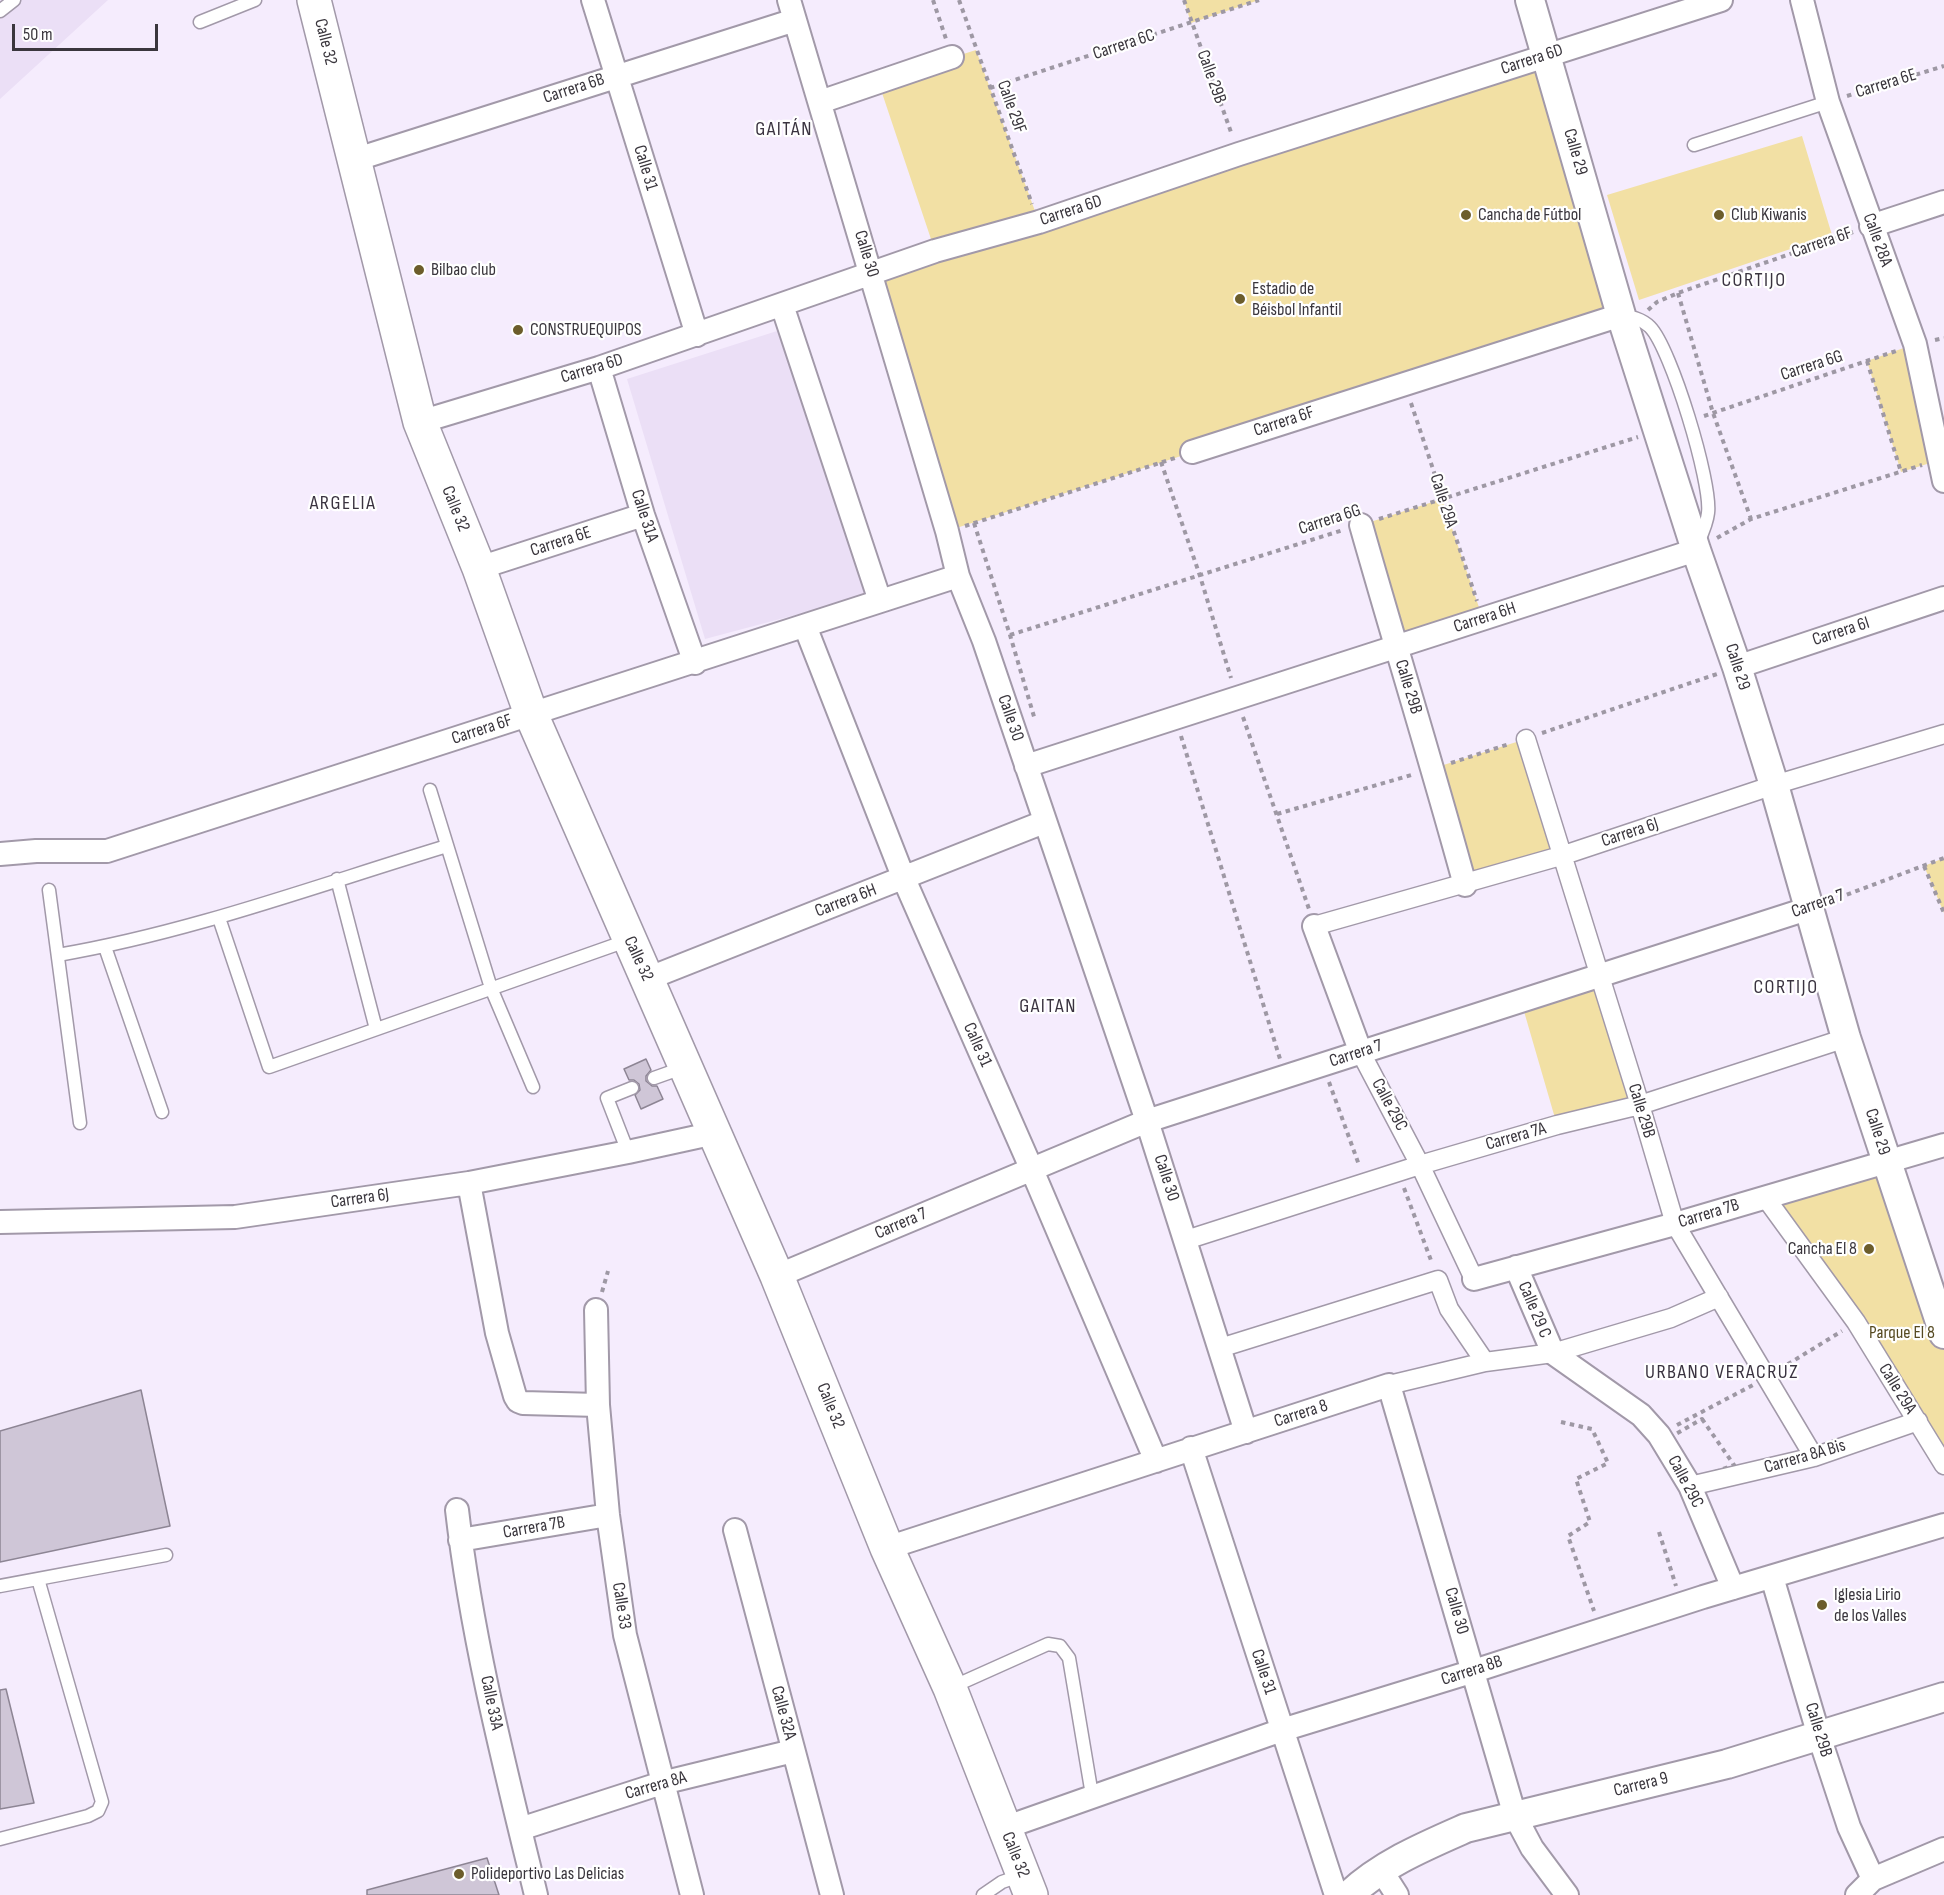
<!DOCTYPE html>
<meta charset="utf-8">
<style>
body{margin:0}
#map{position:relative;width:1944px;height:1895px;overflow:hidden;background:#f5ecfd;font-family:"Sofia Sans Condensed",sans-serif}
canvas{display:block}
.scale{position:absolute;left:12px;top:24px;width:146px;height:27px;box-sizing:border-box;border:3px solid #3a363d;border-top:0;padding-left:8px;font-size:18px;line-height:21px;white-space:nowrap;color:#3a363d;-webkit-text-stroke:4px #fff;paint-order:stroke}
</style>
<div id="map">
<canvas width="1944" height="1895"></canvas>
<div class="scale">50 m</div>
</div>
<script>
const g = document.querySelector('canvas').getContext('2d');
g.lineJoin = 'round';
function fill(path, color) {
  g.fillStyle = color;
  g.fill(path, 'evenodd');
}
function strokePath(path, color, width, dash) {
  g.strokeStyle = color;
  g.lineWidth = width;
  g.lineCap = dash ? 'butt' : 'round';
  g.setLineDash(dash || []);
  g.stroke(path);
}
function drawText(font, color, halo, rows, align = 'center') {
  g.font = font + ' "Sofia Sans Condensed",sans-serif';
  g.lineWidth = 4.5;
  g.setLineDash([]);
  g.textBaseline = 'middle';
  g.strokeStyle = halo;
  g.fillStyle = color;
  for (const [text, x, y, turn = 0] of rows) {
    g.save();
    g.translate(x, y);
    g.rotate((+turn || 0) * Math.PI / 180);
    g.textAlign = isNaN(turn) ? turn : align;
    if (halo) g.strokeText(text, 0, 0);
    g.fillText(text, 0, 0);
    g.restore();
  }
}
fill(new Path2D(`
 M0,0h108l-108,99z
 M777,331l93,264 -165,44 -78,-260z`), '#ebdff6');
fill(new Path2D(`
 M1184,0h75l-68,23z
 M976,50l63,172 508,-167 74,260 -674,216 -75,-258 63,-22 -57,-170z
 M1802,136l30,99 -193,65 -32,-105z
 M1915,344l25,116 -39,12 -34,-111z
 M1442,499l41,120 -88,28 -34,-122z
 M1526,739l38,116 -99,30 -31,-117z
 M1944,858v55l-20,-47z
 M1599,976l41,129 -83,20 -36,-124z
 M1886,1161l58,181v116l-179,-261z`), '#f2e0a4');
const building = new Path2D(`
 M646,1059l5,11 -5,6v5l6,5h5l6,13 -22,10 -6,-14 5,-5 -1,-6 -5,-4h-5l-5,-11z
 M141,1390l29,136 -170,36v-131z
 M6,1689l28,114 -34,6v-119z
 M487,1858l12,37h-132v-5z`);
fill(building, '#cfc6d7');
strokePath(building, '#8d8594', 1.5);
const service = new Path2D(`
 M0,11l14,-11
 M200,22l55,-22
 M1694,145l134,-43
 M1621,315c11,2 21,4 29,12 21,21 62,156 58,186 -1,10 -6,21 -10,30
 M430,790l61,198 42,99
 M337,879l39,150
 M49,890l31,233
 M219,918l50,149 360,-127
 M105,947l57,165
 M58,955c134,-23 260,-70 389,-109
 M654,1078l31,-11
 M628,1152l-21,-54 25,-10
 M0,1586l166,-31
 M952,1687l96,-43 12,2 9,12 23,137
 M0,1839l88,-23 10,-5 4,-9 -64,-223
 M983,1895l19,-13 20,-7`);
const pedestrian = new Path2D(`
 M1526,739l114,366 35,119 139,233
 M1314,926l250,-71 210,-70 170,-51
 M1361,1053l59,112 54,114
 M1765,1197l91,125 88,143
 M1186,1240l234,-75 137,-40 83,-20 206,-67
 M1220,1348l218,-68 11,29 36,53
 M1389,1385l96,-23 68,-9 118,-35 48,-21
 M1690,1486l124,-29 104,-36`);
const minor = new Path2D(`
 M593,0l104,335
 M789,0l158,531 11,45 26,65 163,480 99,311
 M1802,0l26,102 87,242 29,137
 M820,102l132,-45
 M354,160l441,-140
 M1871,226l73,-24
 M782,305l98,296
 M599,368l44,147 52,148
 M420,422l179,-54 336,-117 104,-29 200,-68 482,-154
 M1192,452l429,-137
 M1361,525c34,120 71,239 104,360
 M479,568l164,-53
 M805,626l99,253 128,291 124,291
 M1737,667l207,-69
 M1026,766l670,-216
 M0,854l36,-3h71l851,-275
 M1314,926l47,127
 M647,979l397,-157
 M469,1183l28,150 18,63 3,5 5,2 75,2
 M0,1222l235,-5 234,-34 159,-31 87,-19
 M1516,1267l37,86 88,62 18,20 31,51 43,102
 M777,1276l370,-155 663,-213
 M1474,1279l201,-55 269,-79
 M596,1310l2,95 10,110 17,120 67,260
 M1191,1448l145,447
 M457,1510c15,130 48,258 79,385
 M735,1530l97,365
 M460,1540l148,-25
 M887,1548l502,-163 126,431 17,32 35,47
 M1772,1577l47,159 30,91 24,52
 M1004,1828l278,-98 192,-59 229,-74 241,-72
 M520,1829l142,-46 131,-32
 M1381,1870l16,25
 M1857,1895l16,-16 71,-30`);
const tertiary = new Path2D(`
 M1530,0l91,315 75,235 41,117 37,118 72,253 98,296
 M1349,1895c33,-31 76,-49 117,-67l261,-64 217,-67`);
const secondary = new Path2D(`
 M314,0l106,422 59,146 52,146 246,562 110,272 63,140 81,207`);
strokePath(service, '#a299a9', 15);
strokePath(pedestrian, '#a299a9', 21);
strokePath(minor, '#a299a9', 26);
strokePath(tertiary, '#a299a9', 32);
strokePath(secondary, '#a299a9', 36);
strokePath(new Path2D(`
 M933,0l13,39
 M959,0l73,204
 M1184,0l48,135
 M990,88l269,-88
 M1847,96l97,-30
 M1678,293l35,120 38,106
 M1648,310l9,-8 21,-9 175,-61
 M1935,340l9,-2
 M1867,361l34,111
 M1411,403l66,198
 M1704,416l192,-65
 M1161,462l39,114 31,102
 M1379,519l259,-82
 M974,523l36,112 25,85
 M965,526l210,-68
 M1717,538l34,-19 171,-54
 M1010,635l333,-105
 M1243,717l66,192
 M1542,733l175,-59
 M1181,736l99,323
 M1451,763l58,-19
 M1277,814l138,-40
 M1924,866l20,47
 M1830,901l114,-43
 M1329,1082l30,83
 M1404,1188l28,75
 M602,1292l6,-21
 M1780,1369l62,-38
 M1702,1419l32,46 -43,16 -24,-42z
 M1561,1422l31,7 16,34 -32,16 14,43 -22,14 26,75
 M1677,1425l76,-40
 M1659,1532l17,54`), '#9e98a4', 4, [4.5, 4.5]);
strokePath(service, '#fff', 12);
strokePath(pedestrian, '#fff', 18);
strokePath(minor, '#fff', 22);
strokePath(tertiary, '#fff', 28);
strokePath(secondary, '#fff', 33);
for (const [x, y, r, color] of [
 [1466,215,6,"#6c5d2b"],
 [1719,215,6,"#6c5d2b"],
 [419,270,6,"#6c5d2b"],
 [1240,299,6,"#6c5d2b"],
 [518,330,6,"#6c5d2b"],
 [1869,1249,6,"#6c5d2b"],
 [1822,1605,6,"#6c5d2b"],
 [459,1874,6,"#6c5d2b"]
]) {
  const dot = new Path2D();
  dot.arc(x, y, r, 0, 2 * Math.PI);
  g.fillStyle = color;
  g.fill(dot);
  strokePath(dot, '#fff', 2);
}
drawText('18px', '#3a363d', '#fff', [
 ["Calle 32",325,42,76],
 ["Carrera 6C",1124,45,-18],
 ["Carrera 6D",1532,60,-18],
 ["Calle 29B",1211,77,70],
 ["Carrera 6E",1886,84,-17],
 ["Carrera 6B",574,89,-18],
 ["Calle 29F",1011,107,70],
 ["Calle 29",1575,152,74],
 ["Calle 31",645,168,73],
 ["Carrera 6D",1071,211,-18],
 ["Calle 28A",1877,240,70],
 ["Carrera 6F",1822,243,-19],
 ["Calle 30",866,254,73],
 ["Carrera 6G",1812,366,-18],
 ["Carrera 6D",592,369,-17],
 ["Carrera 6F",1284,422,-18],
 ["Calle 29A",1443,501,72],
 ["Calle 32",455,509,68],
 ["Calle 31A",644,516,72],
 ["Carrera 6G",1330,520,-18],
 ["Carrera 6E",561,542,-18],
 ["Carrera 6H",1485,618,-18],
 ["Carrera 6I",1841,632,-18],
 ["Calle 29",1737,667,72],
 ["Calle 29B",1408,687,73],
 ["Calle 30",1010,718,71],
 ["Carrera 6F",482,730,-18],
 ["Carrera 6J",1630,833,-18],
 ["Carrera 6H",846,901,-21],
 ["Carrera 7",1818,904,-19],
 ["Calle 32",638,959,65],
 ["Calle 31",977,1045,66],
 ["Carrera 7",1356,1054,-18],
 ["Calle 29C",1389,1105,62],
 ["Calle 29B",1641,1111,73],
 ["Calle 29",1877,1132,72],
 ["Carrera 7A",1516,1137,-16],
 ["Calle 30",1166,1178,72],
 ["Carrera 6J",360,1199,-8],
 ["Carrera 7B",1709,1214,-17],
 ["Carrera 7",901,1224,-23],
 ["Calle 29 C",1534,1310,67],
 ["Calle 29A",1897,1389,58],
 ["Calle 32",830,1406,68],
 ["Carrera 8",1301,1414,-18],
 ["Carrera 8A Bis",1805,1457,-16],
 ["Calle 29C",1685,1482,62],
 ["Carrera 7B",534,1528,-10],
 ["Calle 33",621,1606,81],
 ["Calle 30",1456,1611,74],
 ["Carrera 8B",1472,1671,-18],
 ["Calle 31",1263,1672,72],
 ["Calle 33A",491,1703,78],
 ["Calle 32A",783,1713,75],
 ["Calle 29B",1818,1730,73],
 ["Carrera 9",1641,1785,-14],
 ["Carrera 8A",656,1786,-16],
 ["Calle 32",1015,1855,68]
]);
drawText('18px', '#3a363d', '#fff', [
 ["Cancha de Fútbol",1478,215],
 ["Club Kiwanis",1731,215],
 ["Bilbao club",431,270],
 ["Estadio de",1252,289],
 ["Béisbol Infantil",1252,310],
 ["CONSTRUEQUIPOS",530,330],
 ["Cancha El 8",1857,1249,"right"],
 ["Iglesia Lirio",1834,1595],
 ["de los Valles",1834,1616],
 ["Polideportivo Las Delicias",471,1874]
], 'left');
drawText('18px', '#564a21', '#fff', [
 ["Parque El 8",1902,1333]
]);
g.letterSpacing = '1.5px';
drawText('20px', '#3a3340', '#fff', [
 ["GAITÁN",784,130],
 ["CORTIJO",1754,281],
 ["ARGELIA",343,504],
 ["CORTIJO",1786,988],
 ["GAITAN",1048,1007],
 ["URBANO VERACRUZ",1722,1373]
]);
g.letterSpacing = '0px';
</script>
